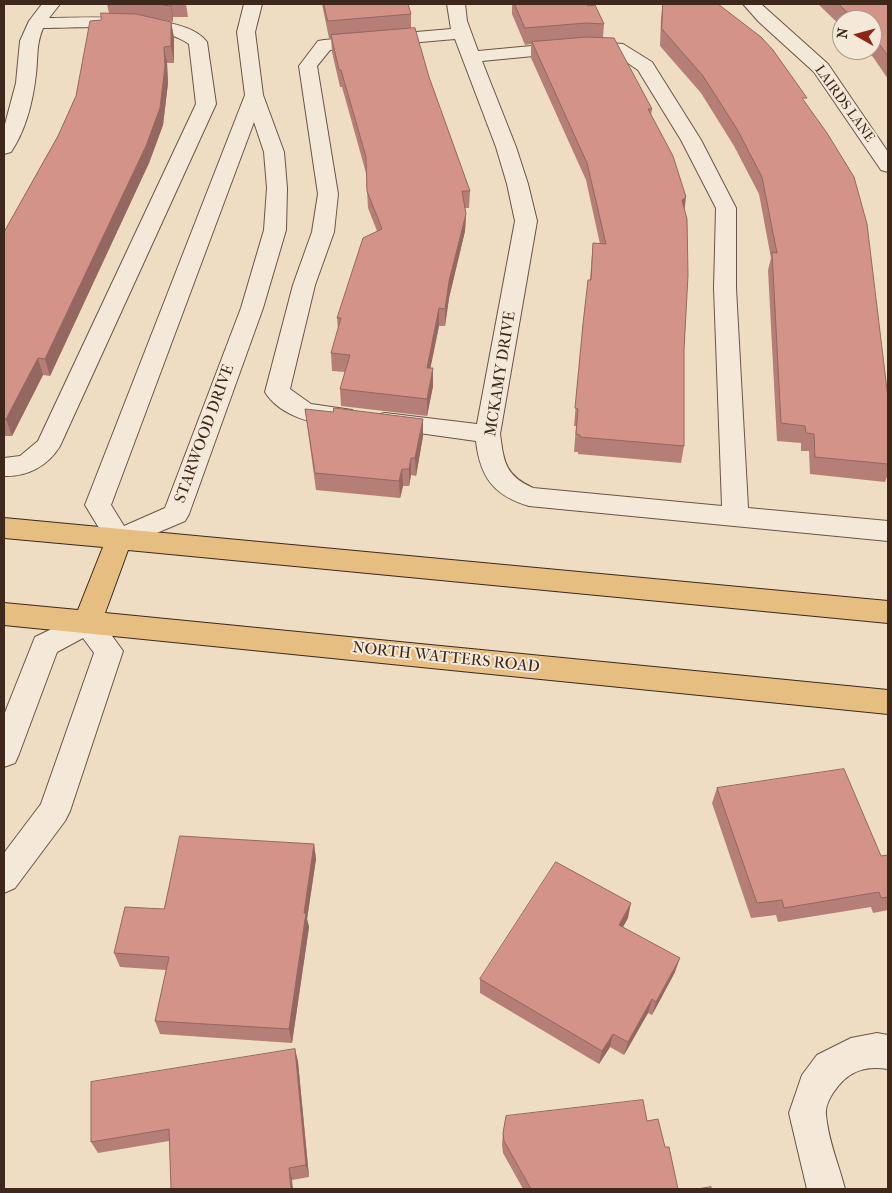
<!DOCTYPE html>
<style>
body{margin:0}
#map{position:relative;width:892px;height:1193px;overflow:hidden;background:#eeddc3;font-family:"IM FELL French Canon",serif}
canvas{display:block}
.frame{position:absolute;inset:0;border:5px solid #3e281c;pointer-events:none}
.north{position:absolute;left:832px;top:10px;width:50px;height:50px;box-sizing:border-box;background:#f4e9d8;border:1px solid #ab9c8d;border-radius:50%;rotate:277deg;font-size:14px;font-weight:700;line-height:20px;text-align:center;color:#3e281c}
.north::after{content:'';display:block;margin:auto;width:18px;height:22px;background:#8f2418;clip-path:polygon(50% 0,100% 100%,50% 72%,0 100%)}
</style>
<div id="map">
<canvas width="892" height="1193"></canvas>
<div class="frame"></div>
<div class="north">N</div>
</div>
<script>
const g = document.querySelector('canvas').getContext('2d');
g.lineJoin = 'round';
function strokePath(path, color, width, dash) {
  g.strokeStyle = color;
  g.lineWidth = width;
  g.lineCap = dash ? 'butt' : 'round';
  g.setLineDash(dash || []);
  g.stroke(path);
}
function fill(path, color) {
  g.fillStyle = color;
  g.fill(path, 'evenodd');
}
function drawText(font, color, halo, rows, align = 'center') {
  g.font = font + ' "IM FELL French Canon",serif';
  g.lineWidth = 4;
  g.setLineDash([]);
  g.textBaseline = 'middle';
  g.strokeStyle = halo;
  g.fillStyle = color;
  for (const [text, x, y, turn = 0] of rows) {
    g.save();
    g.translate(x, y);
    g.rotate((+turn || 0) * Math.PI / 180);
    g.textAlign = isNaN(turn) ? turn : align;
    if (halo) g.strokeText(text, 0, 0);
    g.fillText(text, 0, 0);
    g.restore();
  }
}
const minor = new Path2D(`
 M42,4h18l-11,14c36,0 136,-7 158,24l9,62 -156,342c-12,20 -33,31 -56,30v-18l16,-2 18,-15 158,-337 -7,-60c-32,-23 -106,-16 -146,-16 -7,16 -5,30 -7,46 -3,27 -10,56 -25,78l-7,2v-26l12,-45 4,-42 9,-20z
 M244,4h18l-7,28 8,63 21,57 3,36 -1,42 -23,78 -74,206 -4,7 -66,28 -9,-3 -25,-41 160,-410 -8,-63zM254,122l10,30 3,36 -3,42 -23,78 -76,200 -41,18 -13,-21z
 M447,4h18l2,17 11,30 107,-10 38,3 29,18 49,78 35,68v80l12,220 140,13v20l-359,-35c-35,-10 -49,-29 -53,-65l-100,-14 -3,-6 3,-6 9,-2 92,11 38,-203 -8,-37 -11,-37 -41,-108 -125,11 -13,16 21,128 -4,38 -19,53 -25,104 21,15 41,6 3,6 -3,6c-28,8 -72,-5 -87,-30l28,-107 19,-53 6,-38 -19,-128 19,-25 6,-1 127,-11zM585,51l28,2 25,17 43,70 35,68 -2,80 8,218 -189,-18c-28,-13 -29,-25 -33,-54l37,-213 -9,-37 -12,-37 -34,-86z
 M743,4h18l67,60 60,88v20l-7,-2 -67,-98 -55,-50z
 M87,612l10,3 26,36 -53,160 -5,10 -50,67 -11,5v-40l37,-49 53,-151 -11,-15 -26,14 -38,102 -4,9 -11,4v-52l31,-78z
 M877,1033l11,2v34c-25,-4 -41,3 -55,24 -4,6 -8,15 -7,22 2,25 13,50 19,74h-38l-18,-76 13,-38 15,-20 34,-17z`);
const major = new Path2D(`
 M4,518l884,83v22l-760,-73 -23,63 783,77v24l-884,-89v-22l74,7 25,-63 -99,-9z`);
strokePath(minor, '#6a5546', 2);
strokePath(major, '#3e281c', 2);
fill(minor, '#f4e9d8');
fill(major, '#e7be82');
fill(new Path2D(`
 M107,4h79l2,13h-15v5l-16,-3 14,3 3,16v25h-7l1,20 -5,42 -14,38 -99,213 -7,-1 -31,61h-8v-204l54,-96 18,-40 25,-76 8,-7z
 M322,4h86l3,10v14l59,163 -1,17h-4l1,6 -1,17 -16,67 -4,28h-6l-9,42h3v18l-6,30 -86,-10 -1,-17 5,-17 -13,-1 -1,-18 7,-24 -1,-11 40,-87 -9,-23 -2,-35 -24,-86h-2l-8,-35 -1,-14h-2z
 M512,4h75l17,20 -1,14 49,71 -1,7 33,94v236l-3,17 -103,-9v-2h-4l2,-26h-2l9,-102 7,-44 3,-37 7,1 -14,-64 -55,-122v-14l-6,1 -13,-31z
 M663,4l143,99 82,295v76l-3,8 -75,-8 -1,-23h-8v-8l-24,-2 -9,-171 3,-12 -12,-64 -25,-48 -33,-53 -41,-47 1,-28z
 M818,4h70v75l-15,-22 -8,-7h7v-30h-30v7z
 M305,409l118,27 -7,40 -5,-1 -2,11h-6l-3,12 -84,-8z
 M717,788l164,68 7,-1v55l-15,3 -2,-6 -93,15 -2,-7 -25,3 -39,-115z
 M314,844l2,15 -9,60 2,8 -17,116 -132,-9 -5,-13 11,-51 -46,-3 -6,-14 50,-44z
 M628,918l-5,9 52,45 -23,43 -4,-2 -24,42 -14,-8 -11,17 -119,-71v-14z
 M295,1049l3,13 11,115 -17,3 -123,-39 -71,12 -7,-11z
 M647,1121l18,26 13,42h-155l-20,-36 -1,-8 1,-12z`), '#b57e76');
fill(new Path2D(`
 M171,4l2,13v5l-2,-16z
 M171,22l3,16v25l-3,-17z
 M164,47l3,16 1,20 -5,42 -14,38 -99,213 -5,-17z
 M686,197l-2,17 -2,-14z
 M466,214l-1,17 -16,67 -4,28v-17l4,-28z
 M439,308v18l-12,59v-17z
 M38,358l5,17 -31,61 -6,-17z
 M433,368v18l-6,30v-17z
 M423,419v17l-7,40 -1,-18z
 M411,458v17l-2,11v-17z
 M402,469l1,17 -3,12 -1,-17z
 M314,844l2,15 -9,60 2,8 -17,116 -3,-14 15,-116z
 M631,903l-3,15 -12,21 3,-14z
 M680,958l-5,14 -23,43 4,-13z
 M652,999l-4,14 -24,42 4,-13z
 M613,1034l-3,13 -11,17 3,-13z
 M295,1049l3,13 11,115 -3,-12z
 M289,1168l3,12 1,9h-2z`), '#946760');
const building = new Path2D(`
 M159,4h12v2z
 M324,4h84l3,10 -83,7z
 M515,4h72l1,2 7,-1 9,19 -18,-1 -61,5z
 M663,4h55l43,33 12,13 34,48h-5l25,35 27,44 13,47 21,174v66l-73,-7 -1,-23 -8,-1 -1,-7 -24,-3 -9,-171 5,1 -15,-76 -25,-48 -34,-53 -41,-47z
 M839,4h49v52l-11,-15 -5,-5v-16h-17z
 M101,13l35,1 35,8v24l-7,1 1,19 -5,42 -14,38 -101,213 -7,-1 -32,61h-2v-187l54,-96 18,-40 14,-75 11,-1z
 M415,28l14,49 41,114h-8l4,23 -17,67 -4,28 -6,-1 -12,60h6l-6,31 -87,-10 10,-34 -19,-2 10,-35h-4l26,-80 19,-9 -15,-38 -1,-34 -25,-87h-2l-8,-35z
 M586,37l28,1 38,71h-4l25,47 13,41 -4,3 5,19 1,56 -4,75v96l-104,-9v-2l-4,-1 2,-25 -3,-1 8,-84 5,-44h3l2,-37 13,1 -19,-81 -55,-121z
 M334,408l89,11 -8,39h-4l-2,11h-7l-3,12 -84,-8 -10,-64 28,3z
 M844,769l37,87 7,-1v42l-7,1 -2,-6 -95,16 -2,-8 -25,3 -40,-115z
 M180,836l134,8 -10,69h2l-17,116 -134,-8 14,-64 -55,-4 11,-46 39,2z
 M556,862l75,41 -12,22 61,33 -24,44 -4,-3 -24,43 -15,-8 -11,17 -122,-72z
 M295,1049l11,116 -17,3 2,21h-120l-2,-60 -78,13v-60z
 M643,1100l4,21 11,-2 7,28h4l9,42h-147l-27,-48 -1,-8 3,-17z
 M711,1187v2h-13z`);
fill(building, '#d39389');
strokePath(building, '#946760', 1);
drawText('14px', '#3e281c', '#f4e9d8', [
 ["LAIRDS LANE",844,104,54]
]);
drawText('16px', '#3e281c', '#f4e9d8', [
 ["MCKAMY DRIVE",501,374,-81],
 ["STARWOOD DRIVE",205,434,-70],
 ["NORTH WATTERS ROAD",446,658,6]
]);
</script>
